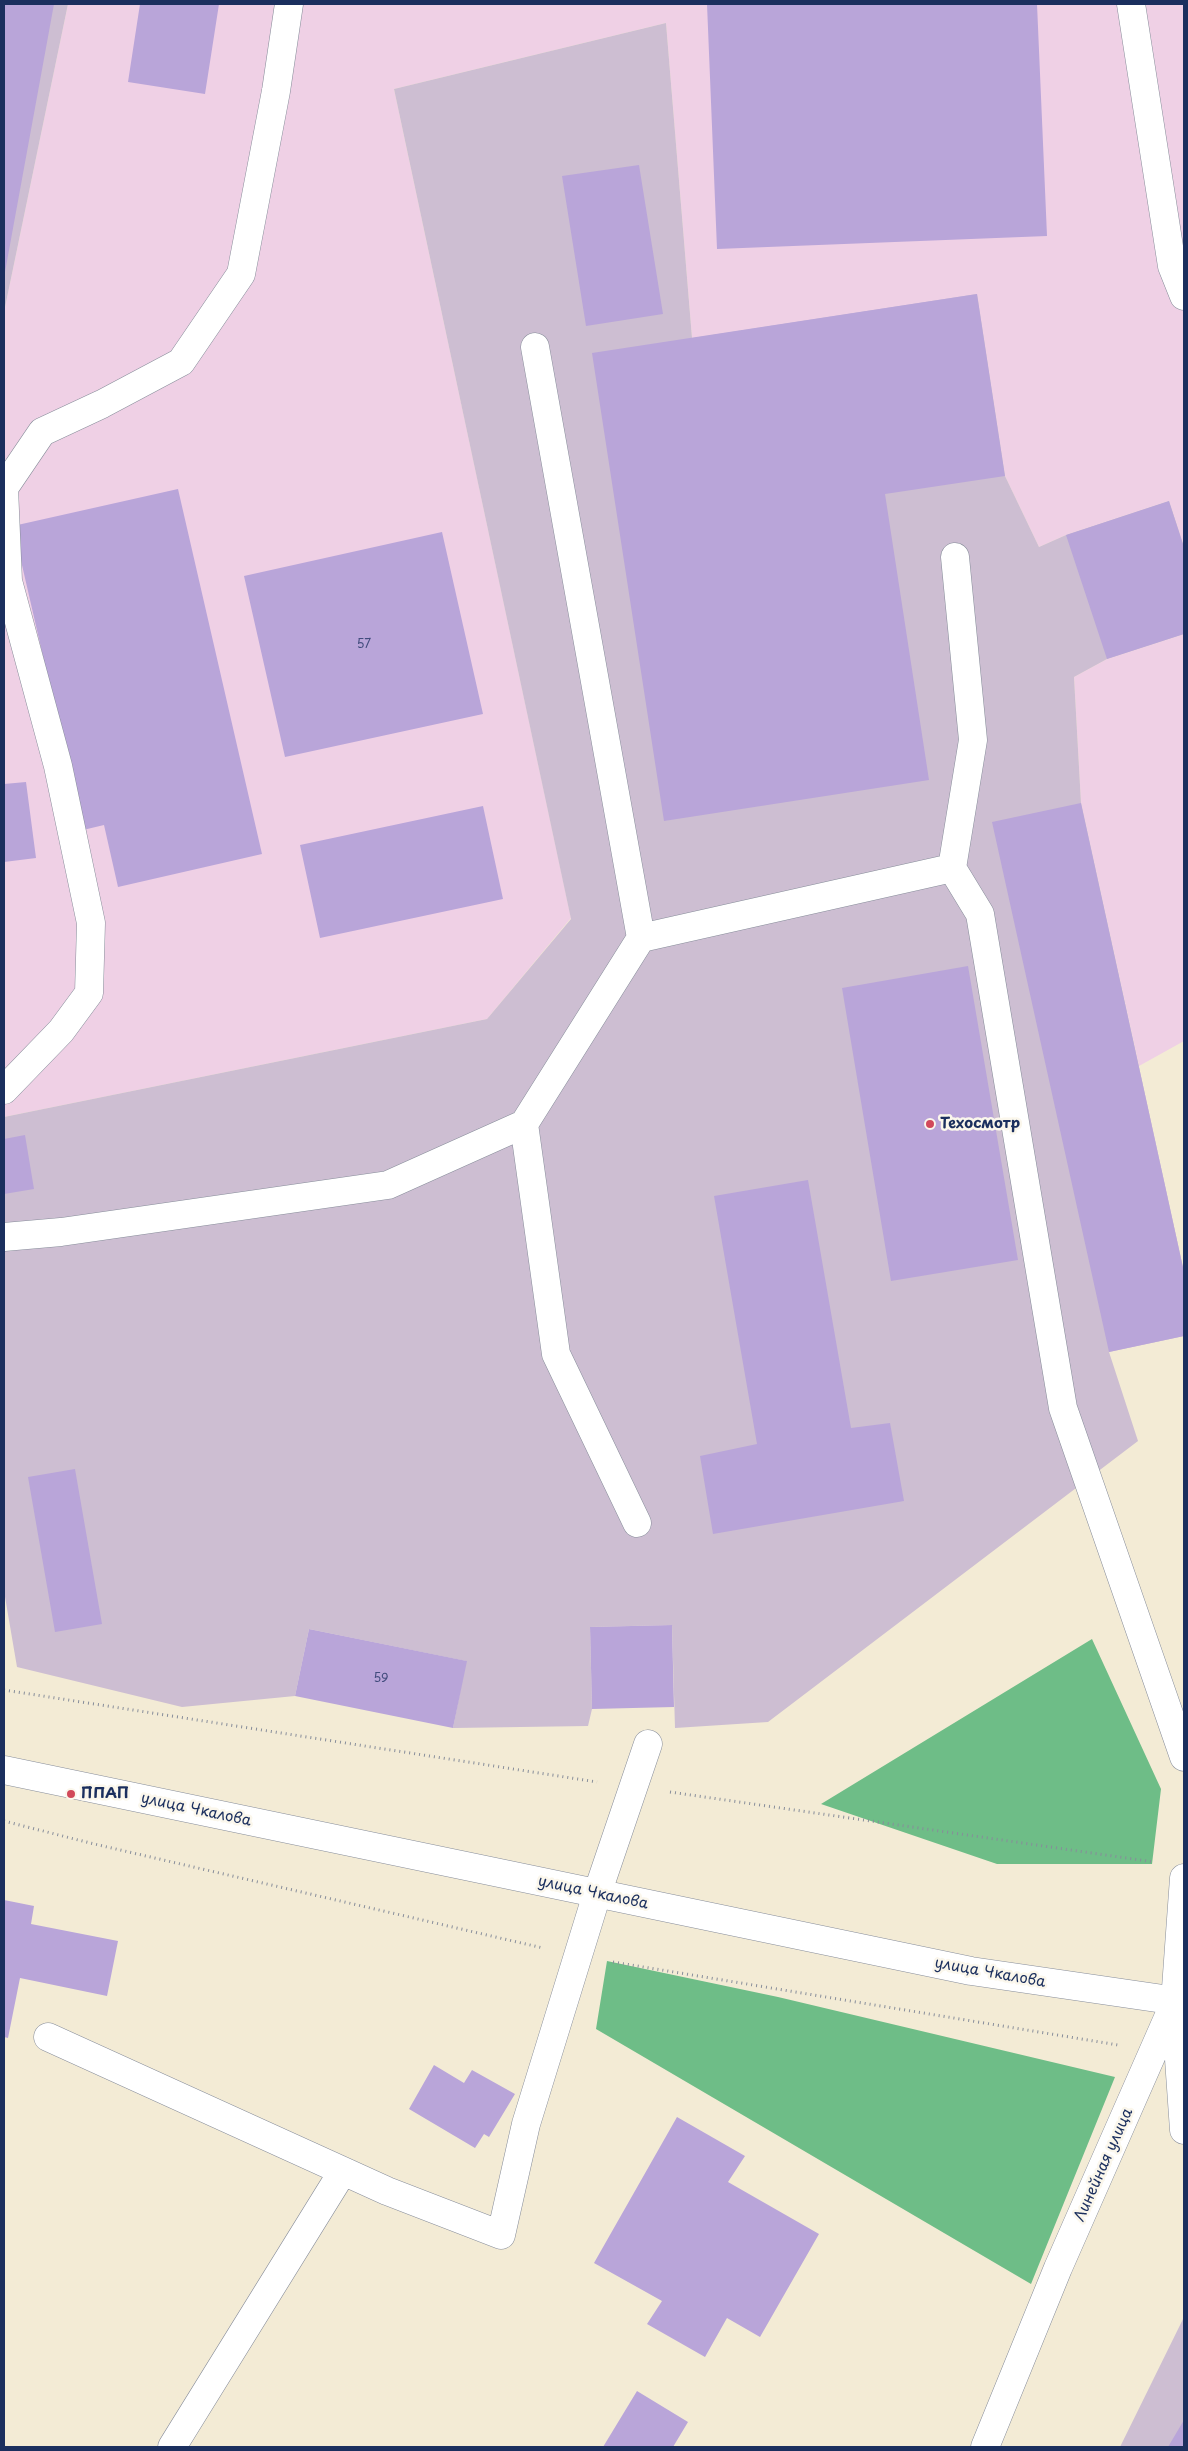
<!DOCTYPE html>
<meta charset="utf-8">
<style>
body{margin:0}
#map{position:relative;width:1188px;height:2451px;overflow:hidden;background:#f3ebd5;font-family:"Playpen Sans",sans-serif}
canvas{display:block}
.frame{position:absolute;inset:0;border:5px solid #1b2f5e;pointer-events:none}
</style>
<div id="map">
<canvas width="1188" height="2451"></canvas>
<div class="frame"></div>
</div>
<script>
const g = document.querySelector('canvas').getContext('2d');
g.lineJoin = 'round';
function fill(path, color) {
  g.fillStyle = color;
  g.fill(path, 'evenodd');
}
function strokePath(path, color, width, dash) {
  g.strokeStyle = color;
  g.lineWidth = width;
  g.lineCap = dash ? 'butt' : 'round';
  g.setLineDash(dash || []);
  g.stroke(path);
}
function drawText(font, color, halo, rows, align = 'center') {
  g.font = font + ' "Playpen Sans",sans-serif';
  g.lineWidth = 5;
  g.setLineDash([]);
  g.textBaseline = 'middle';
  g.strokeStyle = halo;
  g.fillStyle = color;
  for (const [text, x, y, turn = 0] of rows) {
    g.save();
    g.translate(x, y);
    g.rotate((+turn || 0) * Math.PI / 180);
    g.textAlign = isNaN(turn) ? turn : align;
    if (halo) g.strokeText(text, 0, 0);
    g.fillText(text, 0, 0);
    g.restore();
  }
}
fill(new Path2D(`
 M68,4h1116v543l-15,-46 -103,34 -27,12 -34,-71 -28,-181 -285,43 -26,-315 -272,66 177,829 -84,101 -483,98v-805z
 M1184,634v407l-45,25 -58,-263 -7,-126 33,-18z`), '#efd0e5');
fill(new Path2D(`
 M4,4h64l-64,308z
 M666,23l26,315 285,-44 28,182 34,71 27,-12 103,-34 15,46v87l-77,25 -33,18 7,126 103,469v64l-75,16 29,89 -370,281 -93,6 -3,-103 -82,2 2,82 -4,17 -135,2 13,-67 -157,-32 -14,67 -113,11 -165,-40 -13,-76v-474l483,-98 84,-100 -177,-830z
 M1184,2317v130h-64z`), '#cdbed2');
fill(new Path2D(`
 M1092,1639l69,150 -9,75h-155l-176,-60z
 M607,1961l171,36 337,80 -84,207 -435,-255z`), '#6ebd87');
fill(new Path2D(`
 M4,4h50l-49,268h-1z
 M140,4h79l-14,90 -77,-12z
 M707,4h330l10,232 -330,13z
 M639,165l24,149 -77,12 -24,-150z
 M977,294l28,182 -120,18 44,286 -265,41 -72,-468z
 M178,489l84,365 -144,33 -14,-62 -21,5 -70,-304z
 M1169,501l15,46v87l-77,25 -41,-124z
 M442,532l41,182 -198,43 -41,-181z
 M26,782l10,76 -32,4v-78z
 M1081,803l103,469v64l-75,16 -117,-530z
 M483,806l20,93 -183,39 -20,-93z
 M968,966l50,294 -127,21 -49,-293z
 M25,1135l9,54 -30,5v-55z
 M808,1180l43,248 39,-5 14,78 -191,33 -13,-78 57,-12 -43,-248z
 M75,1469l27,155 -47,8 -27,-155z
 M672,1625l2,82 -82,2 -2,-82z
 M309,1629l158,32 -14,67 -158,-32z
 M4,1900l30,6 -3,18 87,17 -11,55 -87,-18 -12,60 -4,-1z
 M434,2065l30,18 8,-13 43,24 -26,43 -5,-3 -9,14 -66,-39z
 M677,2117l68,39 -17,26 91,52 -59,103 -33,-19 -22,39 -58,-33 15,-23 -68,-38z
 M637,2391l51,31 -15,25h-70z
 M1184,2420v27h-16z`), '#b9a5d9');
const minor = new Path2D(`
 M1131,4l41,262 12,30
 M535,347l106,591
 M952,868l28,46 83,494 121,349
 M4,1090l57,-59 28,-38 2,-70 -33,-157 -50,-185 -4,-93 38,-56 60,-28 79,-42 60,-88 35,-183 13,-87
 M4,1237l57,-5 327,-47 136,-61
 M637,1523l-81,-169 -32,-230 117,-186 311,-70 21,-128 -18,-183
 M1184,1878l-9,124 9,128
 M48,2037l339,154 114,44 25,-111 71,-230 51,-150
 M172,2447l171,-276
 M985,2447l73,-179 117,-266`);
const major = new Path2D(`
 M4,1770l967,201 213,31`);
strokePath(minor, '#878d9a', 29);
strokePath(major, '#878d9a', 29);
strokePath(new Path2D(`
 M4,1690l593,92
 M670,1792l484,70
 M4,1821l86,22 453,105
 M613,1962l505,83`), '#878d9a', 3, [1, 4]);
strokePath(minor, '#fff', 28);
strokePath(major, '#fff', 28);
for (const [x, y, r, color] of [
 [930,1124,5,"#d1495b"],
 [71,1794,5,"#d1495b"]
]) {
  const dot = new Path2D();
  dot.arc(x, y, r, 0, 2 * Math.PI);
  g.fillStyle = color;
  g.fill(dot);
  strokePath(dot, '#fbf7ec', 2);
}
drawText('12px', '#424c7d', null, [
 ["57",364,645],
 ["59",381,1679]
]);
drawText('bold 15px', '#1b2f5e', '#fbf7ec', [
 ["Техосмотр",940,1124],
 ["ППАП",81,1794]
], 'left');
drawText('15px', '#1b2f5e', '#fbf7ec', [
 ["улица Чкалова",196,1810,12],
 ["улица Чкалова",593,1893,12],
 ["улица Чкалова",990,1973,10],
 ["Линейная улица",1104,2165,-66]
]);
</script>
